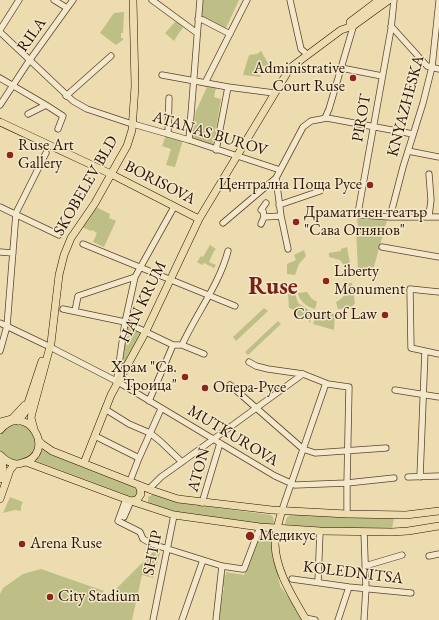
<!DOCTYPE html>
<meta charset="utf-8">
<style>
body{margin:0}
canvas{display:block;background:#eddcaf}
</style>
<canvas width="439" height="620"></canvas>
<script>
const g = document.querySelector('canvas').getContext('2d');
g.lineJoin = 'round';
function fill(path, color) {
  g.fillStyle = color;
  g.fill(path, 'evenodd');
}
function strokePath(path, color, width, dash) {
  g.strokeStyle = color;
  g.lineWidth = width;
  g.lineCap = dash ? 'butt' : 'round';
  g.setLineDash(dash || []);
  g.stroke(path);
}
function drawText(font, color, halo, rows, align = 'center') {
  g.font = font + ' "EB Garamond",serif';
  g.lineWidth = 3;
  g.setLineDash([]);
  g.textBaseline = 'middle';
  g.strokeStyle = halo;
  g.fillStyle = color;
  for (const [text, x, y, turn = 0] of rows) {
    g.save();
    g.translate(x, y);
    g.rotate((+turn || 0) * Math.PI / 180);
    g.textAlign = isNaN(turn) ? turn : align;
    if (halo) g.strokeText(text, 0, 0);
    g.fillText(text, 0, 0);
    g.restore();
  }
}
fill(new Path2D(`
 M203,0h36l-14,30 -24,-14z
 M124,12l-1,21h-2v5h2v2l-7,5 -16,-12 14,-20z
 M176,21l7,7 -4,5 -5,8 -9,-8z
 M261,51l10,17 -9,-2 -4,8 3,2v1l-18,-2 6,-20 8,-1z
 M207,87l9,1 -2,9 7,2 -8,47 -22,-6 5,-29z
 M166,135l17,5 -8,27 -9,-2 5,-16 -9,-3z
 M96,207l14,7 -1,4 7,3 -12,26 -11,-5 4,-9 -5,-3 -1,1 -9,-4z
 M357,219l30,1 -14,50 -15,1 -2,-42 2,-3z
 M210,245l6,4 -2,2 -5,11 7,3 -2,3 -10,-5 -2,2 -5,-3 4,-6 2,1z
 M347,247l4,22 -3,1 -8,-10 -11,-3v-4l12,-2v-2z
 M304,250l2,6 -7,8 -4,11 -8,-1v-10l9,-4 -2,-5z
 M349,283h3l3,20 -4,5 -13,1 -2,-7c8,-4 12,-10 13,-19z
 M307,292l5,7 5,3 -2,7c-8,-2 -16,-8 -17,-16z
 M295,293l3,10 15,10 -3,10 -1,-1v-3l-13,-4 1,-4 -8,-3 -1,-14z
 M264,308l4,3 -32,30 -3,-4z
 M317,313l9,2 9,-2 -1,17 -21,-6z
 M278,321l3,3 -33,31 -3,-3z
 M125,322l21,9 -28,51z
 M-1 443a18 18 0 1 1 36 0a18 18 0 1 1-36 0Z
 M41,448l9,6 86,33 3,5 -4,5h-3l-99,-37z
 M154,494l28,9 89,12 2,2 1,5 -2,4 -98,-13 -26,-10v-6z
 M10,497l13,5 -2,4v5l-6,-1 -12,3z
 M292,514l102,4 -2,11 -107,-2c0,-5 1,-11 7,-13z
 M259,533l12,4 9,49 25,34h-87l6,-33 -3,-1 2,-11h3v-3l18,3z
 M154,551l6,2 -7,25 -11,-3 -10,45h-132v-26l3,-6 20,-14 18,-5 63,22 -3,3 -5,1 9,8 4,-7z`), '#bebf87');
const minor = new Path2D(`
 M54,0l13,8
 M152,0l45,33
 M290,0l11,49 6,5
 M394,0l-3,29 -33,184 1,2 31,2h49
 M198,19l5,1 27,14
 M391,26l36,40 12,3
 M0,30l19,-30
 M0,32l73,69 14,8 42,14
 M341,68l41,8
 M162,75l66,12 46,6
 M0,78l46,27
 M205,83l42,-83
 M66,96l45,-40
 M0,105l29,-44 44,-61
 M28,114l18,-9 17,11 -5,13
 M325,118l4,-9 25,-85
 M133,124l56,16 91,30
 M168,134l1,-36
 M189,140l11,-140
 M216,150l12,-63
 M408,151l31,6
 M429,174l2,26 -2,16
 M276,178l5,38 7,33
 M279,205l41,-14
 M0,207l59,28
 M264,217l-1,-6 -2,-1 5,-7
 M390,217l13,-50 20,-64 9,-36 7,-66
 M223,223l53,-45 27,-51 8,-6 16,-3 86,16
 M261,224l3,-7 17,-1
 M83,244l152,62
 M382,247l57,10
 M0,252l13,1
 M439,292l-29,-3 1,59 28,6
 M63,309l62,13 48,23h9l22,9
 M75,311l3,-15 57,-19
 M0,323l46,22
 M182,345c14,-31 37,-60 46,-94
 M50,347l68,35 157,94 20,9 52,-2 47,-5
 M0,351l7,-25 9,-113 30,-60
 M249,362l7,4 12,3 35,5 25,10 21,3 -2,96v31
 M119,381l-2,-3 8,-56 10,-45 39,-70
 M230,385l73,64 12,4 71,-5
 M395,390l44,7
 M149,401l24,-56
 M105,409l24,15 21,9 10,8 22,21
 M95,436l44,22
 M408,477l31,-1
 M420,477l5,-126
 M130,481l9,-23 22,-49
 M149,489l12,-12 21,-15 121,-88
 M126,499l-8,22 22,11 3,7 9,5 70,22 20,3h2l16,-42
 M202,503l18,-60
 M282,510l44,-127
 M124,517l7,-16
 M364,532l2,56 -2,32
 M429,556l10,-2
 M365,566l37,-11
 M292,579l57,8 62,6
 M318,582l2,-51
 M305,618l10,2
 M153,620l21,-105
 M182,620l21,-60
 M216,620l6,-54
 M338,620l11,-33`);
const major = new Path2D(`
 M350,23v-1l29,-22
 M0,122l111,52 88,45
 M18,421l7,-9 17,-51
 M0,422l12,-3 13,-14
 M34,429l-3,-11 1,-5 19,-70 8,-68 5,-20 7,-17 24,-35 24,-43 8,-14 5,-16 3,-44 -2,-86
 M0,430c27,-31 59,24 22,33 -8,3 -16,-2 -22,-8
 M39,441l3,3 10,7 102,40 24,8 94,11 75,4 59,1 33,-4
 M26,462l105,39 43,14 86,12 60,4 72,1 16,-1 31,-5
 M84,463l27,-68 35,-64 53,-112 91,-151 51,-38 12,-4 36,-26
 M0,479l3,-11 -2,-12
 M0,499l10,-29 5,-6
 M131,501l6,-1 4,-6 -1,-6 -2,-3
 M282,510c-3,11 -7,23 -7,34 1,28 18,53 31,76`);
strokePath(minor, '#5c442c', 7);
strokePath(major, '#2b1200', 8);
strokePath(minor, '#f3e8cb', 5.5);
strokePath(major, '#eddcaf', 7);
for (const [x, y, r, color] of [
 [353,78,4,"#8f2418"],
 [10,155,4,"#8f2418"],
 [370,185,4,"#8f2418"],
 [296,222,4,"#8f2418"],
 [326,281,4,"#8f2418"],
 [385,315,4,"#8f2418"],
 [185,377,4,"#8f2418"],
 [205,388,4,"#8f2418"],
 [250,536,5,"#8f2418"],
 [22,544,4,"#8f2418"],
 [50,597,4,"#8f2418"]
]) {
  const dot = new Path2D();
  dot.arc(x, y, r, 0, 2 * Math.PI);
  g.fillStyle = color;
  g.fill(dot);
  strokePath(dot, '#f3e8cb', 1.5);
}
drawText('16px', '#2b1200', '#f3e8cb', [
 ["RILA",32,35,-55],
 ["KNYAZHESKA",406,106,-75],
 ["PIROT",362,118,-80],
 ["ATANAS BUROV",210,134,17],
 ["BORISOVA",160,183,27],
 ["SKOBELEV BLD",86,186,-60],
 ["HAN KRUM",143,302,-64],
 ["MUTKUROVA",233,436,31],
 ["ATON",199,470,-74],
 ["SHTIP",153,553,-79],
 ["KOLEDNITSA",353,573,7]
]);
drawText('16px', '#2b1200', '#f3e8cb', [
 ["Administrative",345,69,"right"],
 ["Court Ruse",345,87,"right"],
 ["Ruse Art",18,146],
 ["Gallery",18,164],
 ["Централна Поща Русе",362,185,"right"],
 ["Драматичен театър",304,213],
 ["\"Сава Огнянов\"",304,231],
 ["Liberty",334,272],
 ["Monument",334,290],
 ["Сourt of Law",377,315,"right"],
 ["Храм \"Св.",177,368,"right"],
 ["Троица\"",177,386,"right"],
 ["Опера-Русе",213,388],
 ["Медикус",259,536],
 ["Arena Ruse",30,544],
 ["City Stadium",58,597]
], 'left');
drawText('bold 24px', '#7a1f14', '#f3e8cb', [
 ["Ruse",273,287]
]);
</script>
